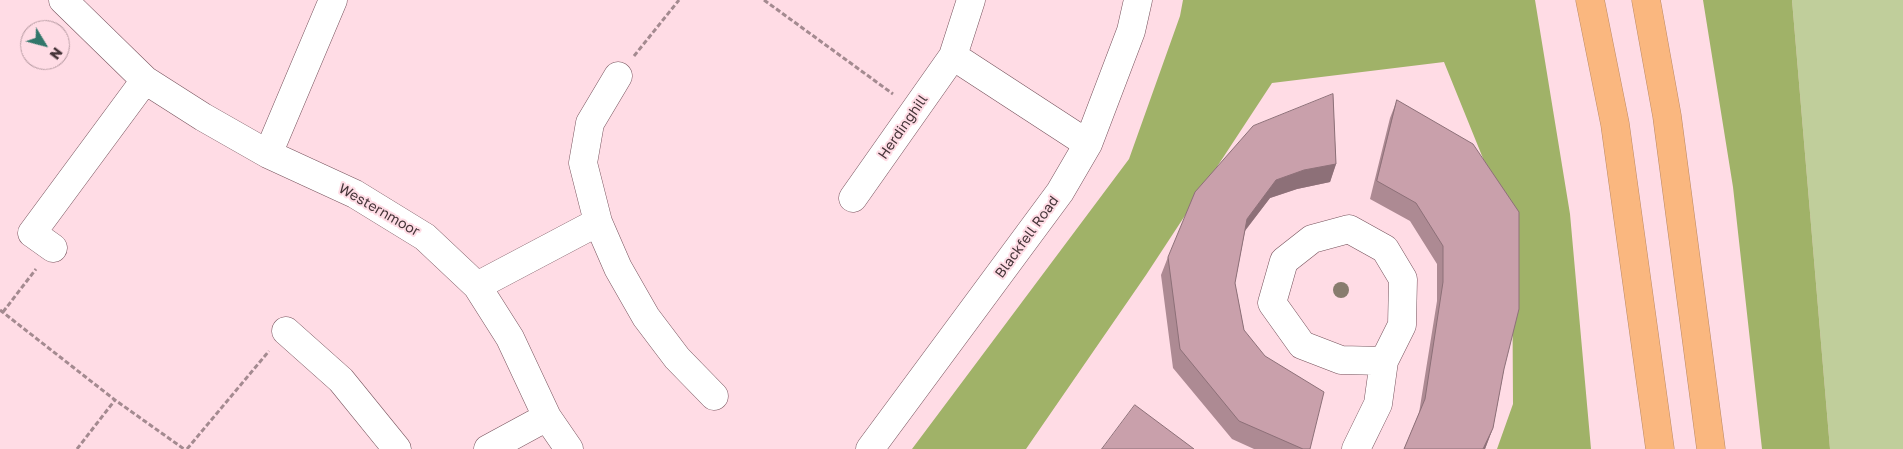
<!DOCTYPE html>
<style>
body{margin:0}
#map{position:relative;width:1903px;height:449px;overflow:hidden;background:#ffdce5;font-family:"Golos Text",sans-serif}
canvas{display:block}
.north{position:absolute;left:20px;top:20px;width:50px;height:50px;box-sizing:border-box;background:#ffdce5;border:1px solid #b599a0;border-radius:50%;rotate:127deg;font-size:14px;font-weight:700;line-height:20px;text-align:center;color:#463539}
.north::after{content:'';display:block;margin:auto;width:18px;height:22px;background:#31766a;clip-path:polygon(50% 0,100% 100%,50% 72%,0 100%)}
</style>
<div id="map">
<canvas width="1903" height="449"></canvas>
<div class="north">N</div>
</div>
<script>
const g = document.querySelector('canvas').getContext('2d');
g.lineJoin = 'round';
function fill(path, color) {
  g.fillStyle = color;
  g.fill(path, 'evenodd');
}
function strokePath(path, color, width, dash) {
  g.strokeStyle = color;
  g.lineWidth = width;
  g.lineCap = dash ? 'butt' : 'round';
  g.setLineDash(dash || []);
  g.stroke(path);
}
function drawText(font, color, halo, rows, align = 'center') {
  g.font = font + ' "Golos Text",sans-serif';
  g.lineWidth = 4;
  g.setLineDash([]);
  g.textBaseline = 'middle';
  g.strokeStyle = halo;
  g.fillStyle = color;
  for (const [text, x, y, turn = 0] of rows) {
    g.save();
    g.translate(x, y);
    g.rotate((+turn || 0) * Math.PI / 180);
    g.textAlign = isNaN(turn) ? turn : align;
    if (halo) g.strokeText(text, 0, 0);
    g.fillText(text, 0, 0);
    g.restore();
  }
}
fill(new Path2D(`
 M1792,0h111v449h-73z`), '#c0ce9b');
fill(new Path2D(`
 M1183,0h352l35,214 21,235h-94l16,-45 -1,-174 -68,-168 -172,21 -126,192 -120,174h-114l217,-290 51,-143z
 M1703,0h89l38,449h-68l-29,-262z`), '#a0b268');
const minor = new Path2D(`
 M63,0l82,80 58,37 65,37 87,40 70,43 52,49 33,52 37,79 22,32
 M953,56l135,88
 M618,76l-28,47 -7,40 15,59 20,46 28,49 31,41 37,38
 M268,154l65,-154
 M853,198l100,-142 18,-56
 M53,248l-21,-15 113,-153
 M477,286l121,-64
 M286,331l55,49 56,69
 M488,449l59,-32
 M870,449l190,-257 28,-48 43,-113 7,-31
 M1356,449l22,-45 6,-43 18,-36 1,-46 -18,-30 -36,-20 -37,10 -28,22 -12,42 30,42 39,15 43,1`);
const motorway = new Path2D(`
 M1590,0l25,124 45,325
 M1646,0l21,116 44,333`);
strokePath(minor, '#76525c', 29);
strokePath(motorway, '#bb8a66', 29);
strokePath(new Path2D(`
 M764,0l129,94
 M634,56l45,-56
 M0,310l115,90 69,49
 M3,312l33,-43
 M77,449l38,-49
 M187,449l82,-98`), '#a48a90', 3, [5, 2.5]);
strokePath(minor, '#fff', 28);
strokePath(motorway, '#fab77f', 28);
g.fillStyle = '#887c6e';
for (const [x, y] of [
 [1341,290]
]) {
  g.beginPath();
  g.arc(x, y, 8, 0, 2 * Math.PI);
  g.fill();
}
fill(new Path2D(`
 M1333,94l3,70 -6,18 -33,7 -27,9 -25,33 -10,52 9,47 66,119h-56l-22,-10 -59,-71 -12,-93 7,-18z
 M1397,100l107,269 -11,59 -8,21h-81l15,-36 18,-112v-37l-27,-43 -40,-22 20,-81z`), '#ad8a93');
fill(new Path2D(`
 M1336,164l-6,18 -33,7 -27,9 -30,39 7,-18 29,-39 28,-10z
 M1493,428l-8,21h-2z`), '#8d7078');
const building = new Path2D(`
 M1333,94l3,70 -32,6 -28,10 -29,39 -12,64 9,47 21,26 59,36 -14,57h-7l-64,-28 -59,-72 -12,-92 27,-65 58,-66z
 M1397,100l76,44 46,68v97l-15,60 -11,59 -10,21h-79l21,-50 18,-117v-36l-27,-43 -39,-22z
 M1135,405l59,44h-92z`);
fill(building, '#c9a0ab');
strokePath(building, '#8d7078', 1);
drawText('14px', '#463539', '#ffdce5', [
 ["Herdinghill",903,127,-55],
 ["Westernmoor",379,210,30],
 ["Blackfell Road",1027,237,-54]
]);
</script>
